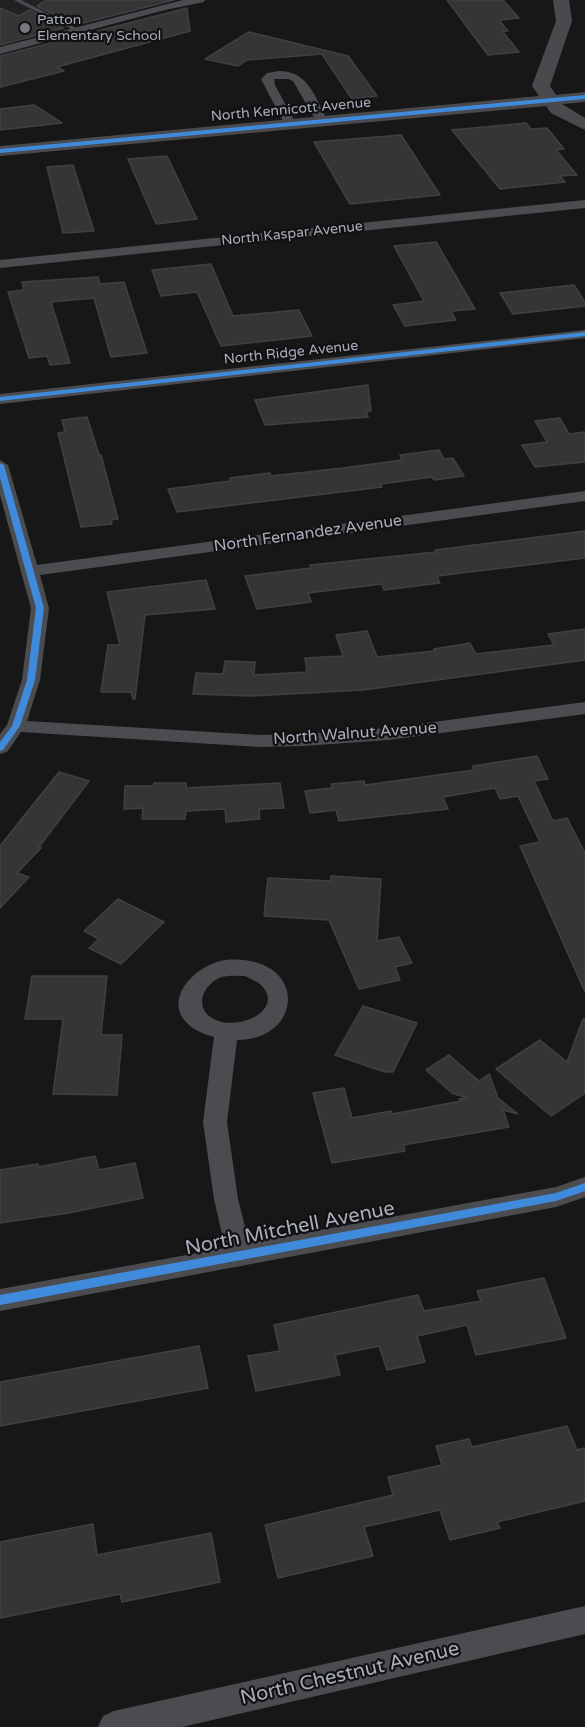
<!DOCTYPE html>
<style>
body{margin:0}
canvas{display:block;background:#171717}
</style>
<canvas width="585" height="1727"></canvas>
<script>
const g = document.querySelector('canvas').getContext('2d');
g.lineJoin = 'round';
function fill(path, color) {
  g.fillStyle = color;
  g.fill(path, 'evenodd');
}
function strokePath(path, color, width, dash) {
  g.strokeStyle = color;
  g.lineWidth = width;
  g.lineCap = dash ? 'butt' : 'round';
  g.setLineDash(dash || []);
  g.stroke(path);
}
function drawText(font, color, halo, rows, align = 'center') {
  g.font = font + ' "Varela Round",sans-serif';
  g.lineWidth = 4.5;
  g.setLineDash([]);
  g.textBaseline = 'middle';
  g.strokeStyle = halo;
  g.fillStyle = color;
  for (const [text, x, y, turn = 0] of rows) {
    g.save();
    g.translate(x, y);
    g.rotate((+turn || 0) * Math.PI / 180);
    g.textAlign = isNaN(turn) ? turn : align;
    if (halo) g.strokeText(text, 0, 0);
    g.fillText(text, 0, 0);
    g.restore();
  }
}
fill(new Path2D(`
 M0,0h71l28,14 -99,28z`), '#212123');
const building = new Path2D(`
 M47,0h127l-98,25 -39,-19z
 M447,0h56l16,18 -20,2 9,11h-6l17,21 -31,3z
 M0,8l19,8 10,-6 35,18 -64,17z
 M187,8l3,23 -133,36 7,4 -64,16v-31z
 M249,32l99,24 29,40 -25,3 -30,-45 -75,6 -9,6 -33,-7z
 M34,105l28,18 -62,7v-21z
 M526,123l5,6 16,-1 17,21 -8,1 21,25 -17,1 5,6 -65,7 -48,-59z
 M401,135l39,60 -90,9 -36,-62z
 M167,156l30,63 -41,5 -28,-65z
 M73,165l21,66 -31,2 -16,-66z
 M436,242l39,67 -24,2 5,9 -51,6 -12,-21 31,-4 -30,-55z
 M211,264l22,52 66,-6 13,26 -91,10 -24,-54 -36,4 -9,-26z
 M98,277l2,7 24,-2 23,71 -36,4 -17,-59 -43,4 19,61 -20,2 -3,-9 -18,2 -21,-66 16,-2 -2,-8z
 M574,285l11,17v4l-72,8 -13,-21z
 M368,385l3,26h-5l2,6 -103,8 -10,-25z
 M87,417l12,38h2l17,64 -7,1 1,4 -31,3 -23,-94 7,-1 -3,-12z
 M560,418l9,16 16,-2v30l-50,5 -13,-22 25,-3 -12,-21z
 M439,450l5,9 9,-1 11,18 -30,4 -2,-3 -52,7 2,3 -205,25 -9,-23 63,-8 -1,-3 40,-5 1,3 72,-8 59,-8 -2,-5z
 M585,531v27l-148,18 3,7 -56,7 -2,-6 -74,9 3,9 -54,7 -12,-33 66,-8 -1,-3 126,-13 -1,-2z
 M206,580l9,29 -70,6 -10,84h-2l-2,-7h-30l7,-47h12l-13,-53z
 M585,629v31l-222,30 -111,6 -59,-2 3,-21 27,1 2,-13 30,1 -1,13 53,-3 -2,-14 38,-2 -7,-21 31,-4 10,26 58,-6 -1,-2 36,-6 6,11 78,-9 -6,-11z
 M537,756l11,23 -14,2 19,40 14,-3 18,35v139l-65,-146 20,-4 -22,-46 -18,3 -5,-11 -52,9 5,12 -109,12 -3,-11 -26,3 -5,-22 27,-3 -1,-4 33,-3 1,4 109,-15 -1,-4z
 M59,772l30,9 -50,66 2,1 -24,25 12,4 -29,31v-62z
 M154,783h32v5l94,-5 4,25 -25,1 1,10 -34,3 -1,-13 -39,2 -1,8h-43l1,-11 -19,1 1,-23h29z
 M331,876l50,3 -4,62 22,-4 13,26 -17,4 5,13 -41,9 -30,-69 -65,-4 4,-38 63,3z
 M118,899l46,23 -43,42 -32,-16 10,-9 -15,-8z
 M32,976h75l-6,59h21l-5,60 -64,-1 10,-75h-38z
 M363,1006l54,17 -24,49h-8l-50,-17z
 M583,1019h2v74l-34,23 -55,-47 44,-29 27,22z
 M449,1055l30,26 10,-7 9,24 20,16 -15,-4 6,17 -106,18 2,6 -73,12 -19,-70 31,-5 8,30 39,-7 1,3 69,-13 -2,-2 8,-1 -15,-5 -26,-23z
 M95,1156l4,14 36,-7 8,35 -75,15 -68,10v-53l38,-6v3z
 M544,1278l22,60 -90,17 -9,-30 -50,11 8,26 -38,8 -8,-24 -44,9 5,20 -84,16 -8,-35 32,-5 -6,-26 144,-30 6,16 57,-10 -4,-10z
 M199,1346l9,42 -208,38v-44z
 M567,1426l10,24 8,-2v53l-88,21 3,6 -50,12 -10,-30 -76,17 9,29 -95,22 -13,-53 128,-30 -5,-18 54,-12 -6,-19 33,-7 3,8z
 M93,1524l4,31 114,-22 9,49 -98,20 -2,-8 -120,24v-76z`);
fill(building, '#353536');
strokePath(building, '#3f4043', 1.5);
fill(new Path2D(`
 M14,0h7l59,30 -5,1z`), '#4b4c50');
fill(new Path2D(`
 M183,0h22l-1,2 -39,8 -165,44v-7z
 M279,71c30,0 36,27 49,50l-2,3h-8l-25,-43 -5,-2h-14l1,6 21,39 -2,3h-8l-25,-48 6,-6z
 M585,200v8l-585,60v-8z
 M585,330v8l-585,66v-10z
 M0,460l8,5 29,100 548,-74v10l-545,74 9,33 -9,72 -13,41 233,14 43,-1 85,-6 197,-26v12l-197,26 -85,6 -43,1 -239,-15 -14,20 -7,2v-20l7,-9 15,-45 9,-72 -31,-113z
 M225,960c83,-7 81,80 12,80l-10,82 11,77 11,44 307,-56 29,-10v20l-29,10 -556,104v-22l225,-41 -11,-49 -11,-77 11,-85c-6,-2 -13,-4 -18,-7 -39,-24 -5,-64 29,-70zM245,976c5,3 12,5 16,9 26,26 -28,50 -52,31 -15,-13 -3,-34 13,-39 7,-2 16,-1 23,-1z
 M585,1606v28l-403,93h-84l5,-11 11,-5z`), '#4b4c50');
fill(new Path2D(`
 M553,0h16l3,21 -22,65 6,9 29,-3v10l-23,2 23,14v12l-34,-17 -5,-7 -546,50v-10l539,-50 -7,-10 24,-65z`), '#4a4a4e');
fill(new Path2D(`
 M585,95v4l-585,54v-4z
 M585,332v4l-585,65v-4z
 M0,463l4,2 40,143 -9,72 -15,46 -17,24 -3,1v-9l12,-16 15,-46 9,-72 -36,-130z
 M585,1183v8l-29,10 -556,104v-10l556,-102z`), '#408adc');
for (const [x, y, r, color] of [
 [25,28,6,"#757880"]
]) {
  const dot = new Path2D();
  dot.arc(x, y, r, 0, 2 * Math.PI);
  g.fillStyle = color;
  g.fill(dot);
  strokePath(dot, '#111113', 2);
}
drawText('14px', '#a8adb8', '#111113', [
 ["Patton",37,20],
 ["Elementary School",37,36]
], 'left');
drawText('14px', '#a8adb8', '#111113', [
 ["North Kennicott Avenue",291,110,-5],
 ["North Kaspar Avenue",292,234,-6],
 ["North Ridge Avenue",291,353,-6]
]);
drawText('16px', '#a8adb8', '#111113', [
 ["North Fernandez Avenue",308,534,-8],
 ["North Walnut Avenue",355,734,-4]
]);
drawText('20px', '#a8adb8', '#111113', [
 ["North Mitchell Avenue",290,1229,-11],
 ["North Chestnut Avenue",350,1674,-13]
]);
</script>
